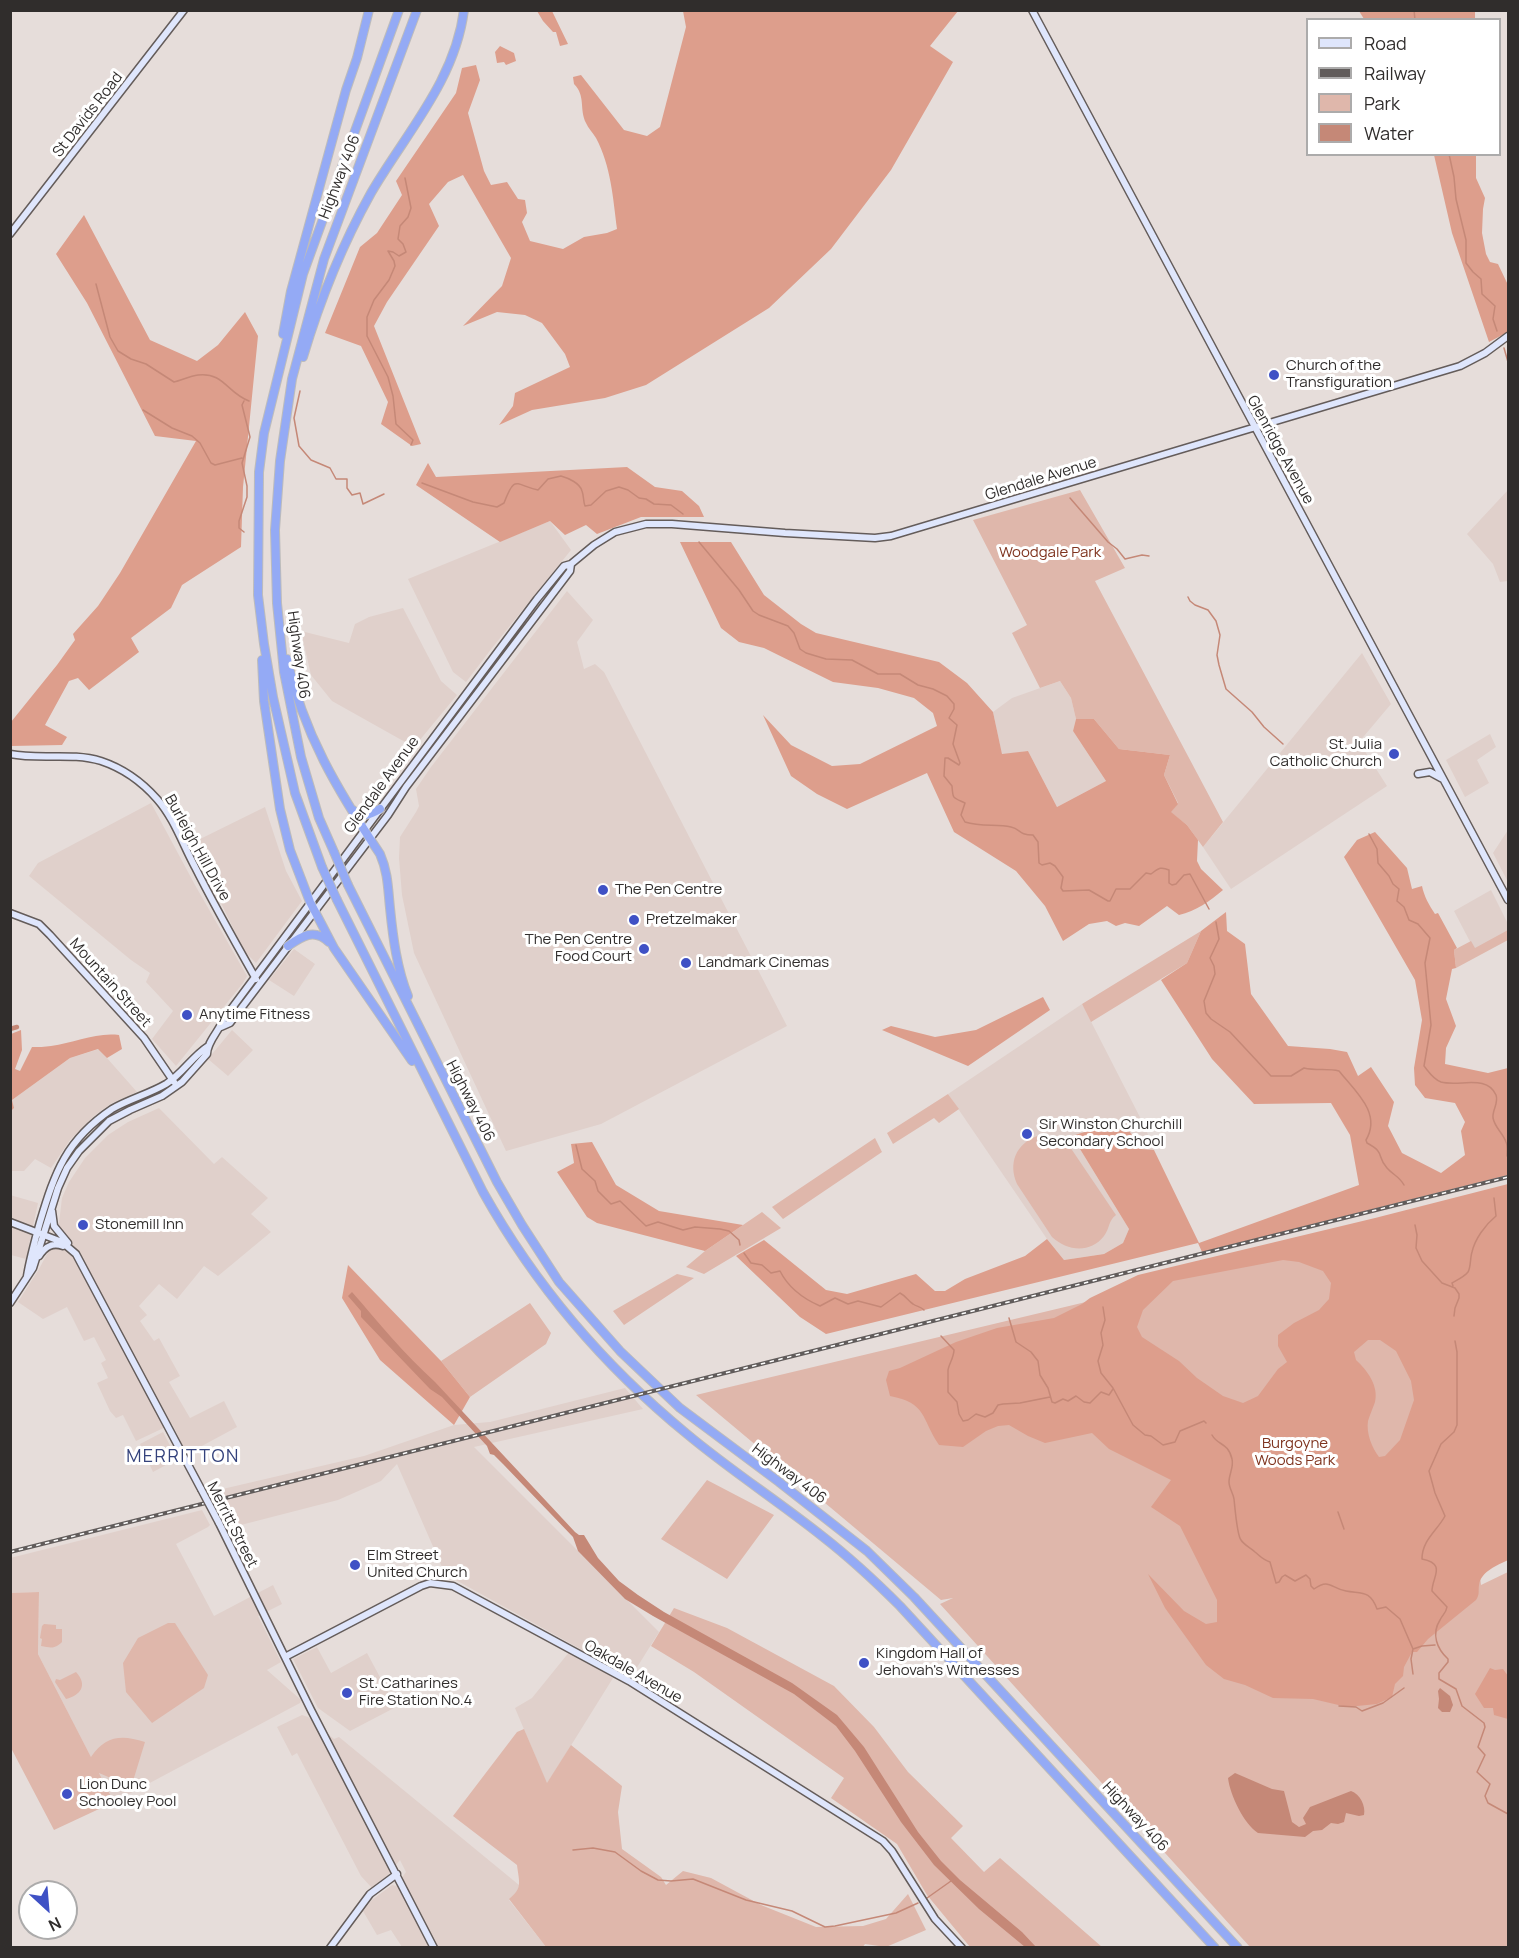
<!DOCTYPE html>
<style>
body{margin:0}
#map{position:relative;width:1519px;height:1958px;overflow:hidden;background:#e6ddda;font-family:Manrope,sans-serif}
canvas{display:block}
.frame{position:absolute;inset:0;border:12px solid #302d2c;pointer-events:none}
.legend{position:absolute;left:1306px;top:18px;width:195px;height:138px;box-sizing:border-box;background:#fff;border:2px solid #acabab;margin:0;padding:8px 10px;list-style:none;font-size:18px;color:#302d2c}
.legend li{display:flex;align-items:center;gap:12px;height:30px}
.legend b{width:30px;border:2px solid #acabab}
.north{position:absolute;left:18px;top:1880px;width:60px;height:60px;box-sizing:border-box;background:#fff;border:2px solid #acabab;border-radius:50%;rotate:154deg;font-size:16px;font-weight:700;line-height:24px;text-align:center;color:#302d2c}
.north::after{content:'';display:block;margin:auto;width:21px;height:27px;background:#3f51c5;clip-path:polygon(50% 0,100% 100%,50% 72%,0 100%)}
</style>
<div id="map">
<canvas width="1519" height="1958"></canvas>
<div class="frame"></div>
<ul class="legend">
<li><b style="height:8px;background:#dfe6fc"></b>Road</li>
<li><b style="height:8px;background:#615c5b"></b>Railway</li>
<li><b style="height:16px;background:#dfb7ab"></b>Park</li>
<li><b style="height:16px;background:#c58877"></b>Water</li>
</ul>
<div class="north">N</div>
</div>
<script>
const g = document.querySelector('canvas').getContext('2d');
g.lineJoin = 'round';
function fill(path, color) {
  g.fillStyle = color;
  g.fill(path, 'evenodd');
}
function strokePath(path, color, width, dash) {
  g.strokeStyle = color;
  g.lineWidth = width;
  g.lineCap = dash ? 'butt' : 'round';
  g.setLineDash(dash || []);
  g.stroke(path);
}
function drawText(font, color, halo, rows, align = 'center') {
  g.font = font + ' Manrope,sans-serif';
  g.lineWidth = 6;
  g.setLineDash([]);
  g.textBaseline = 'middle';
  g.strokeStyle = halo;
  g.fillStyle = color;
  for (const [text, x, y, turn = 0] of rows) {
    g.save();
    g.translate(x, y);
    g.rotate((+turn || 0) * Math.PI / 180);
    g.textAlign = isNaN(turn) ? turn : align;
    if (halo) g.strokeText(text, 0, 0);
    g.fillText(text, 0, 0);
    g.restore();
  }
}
fill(new Path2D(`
 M1508,490v91l-8,1 -7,-18 -26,-30z
 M550,521l21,29 -79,98 -26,34 -13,-10 -45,-93z
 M567,591l26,29 -16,22 7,27 11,-5 9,8 183,354 -186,98 -95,27 -92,-198 -12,-58 -3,-37 1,-21 16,-25 3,-6 -3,-17 15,-22z
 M403,608l38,73 16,14 -43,52 -82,-46 -21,-26 -10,-44 48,12 6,-19 14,-7z
 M1362,653l29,51 -32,38 28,44 -156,103 -28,-42z
 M1060,681l11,17 5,21 -3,12 33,50 -49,26 -29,-56 -26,4 -9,-43 19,-14z
 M1490,734l6,13 -19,13 12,23 -24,14 -19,-37z
 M151,803l44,82 52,91 -4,7 -67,83 -24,-27 21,-28 -27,-29 4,-9 -19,-13 -102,-84 9,-13z
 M265,807l21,64 16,30 -46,62 -12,-12 -22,-46 -32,-61z
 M1508,830v52l-15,-29z
 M1491,890l17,34v14l-31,17 -23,-44z
 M294,949l21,15 -21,32 -25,-16z
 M1082,1004l63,123 9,23 -13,-1 -11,-17 -58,4 57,93 -6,14 -19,11 -40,6 -17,-21 -99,-145z
 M232,1030l21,20 -25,26 -20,-17z
 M99,1049l38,43 -25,11 -18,13 -24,24 -19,28 -16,-9 -11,12h-13v-60l3,-3 -2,-8 58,-42z
 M159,1108l55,56 8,-7 46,41 -17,16 20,18 -53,44 -14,-10 -27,33 -18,-15 -20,22 8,9 -7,6 14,20 5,-3 21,38 -11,6 21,36 34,-17 13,26 -50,27 -15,-30 -36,17 -13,-26 -7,3 -6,-7 -13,-28 11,-5 -7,-15 5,-3 -12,-23 -10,4 -17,-34 -24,12 -25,-17 21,-33 9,-17 11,-29 3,-25 7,-16 16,-24 23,-23 20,-13z
 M10,1195l28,8 -12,56 -15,-4z
 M625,1388l18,21 -169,38 185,185 -28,45 -186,-103 -48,-110 -16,17 -43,19 -105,27 -19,-36 150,-35 90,-31 36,-3z
 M163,1432l14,27 -24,13 -13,-28z
 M202,1510l8,15 -2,2 -32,17 38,72 59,-31 9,19 -24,12 23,46 -14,8 34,30 -1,3 -186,99 -76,-148 1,-62 -28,1 -1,-35z
 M317,1647l14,26 36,-20 29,54 -46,24 -32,-23 -25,-49z
 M570,1651l43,27 -66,106 -32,-76 17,-10z
 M302,1715l6,2 26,22 5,-2 180,148 -1,7 -9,8 37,47h-144l-11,-17 -14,5 -14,-24 9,-11 20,-15 4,1 10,-14 -6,-12 -11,14 -17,14 -11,-12 -64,-123 -5,3 -15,-29z`), '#e0d0cb');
fill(new Path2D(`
 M1080,490l45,78 -30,13 128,241 -20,25 -16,-22 -17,-13 8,-9 -14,-28 6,-20 -51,-6 -25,-30h-18l-5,-21 -11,-17 -20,7 -28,-55 15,-8 -54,-105z
 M1508,930v10l-52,28 -2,-18 17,-9 4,7z
 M1201,931l-14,32 -96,59 -9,-18z
 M948,1094l11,15 -20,14 -5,-5 -41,26 -6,-11z
 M1037,1136c14,0 23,1 33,11l46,68c-8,6 -6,13 -12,21 -14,18 -37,15 -52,1l-35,-53c-9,-21 -1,-40 20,-48z
 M875,1138l7,14 -99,67 -11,-12z
 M762,1212l19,16 -77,46 -18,-7 19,-16z
 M1387,1221l90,330 4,34 27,-13v375h-258l-310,-343 13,-6 -12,2 -245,-205 415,-99z
 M677,1274l17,4 -70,47 -11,-14z
 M530,1303l21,30 -5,11 -76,53 -29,-36z
 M707,1480l67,35 -47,64 -66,-40z
 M39,1592l-1,62 53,103c14,-21 30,-23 54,-15l-12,39 -6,4 -28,-12 15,29 -60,28 -43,-82 -1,-155z
 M674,1608l53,20 107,58 40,41 34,45 55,54 -12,12 33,34 16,-14 102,89h-132l-43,-52 -30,-51 -66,-46 13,-20 -150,-106 -43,-26z
 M168,1623h7l33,52 -4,13 -52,35 -26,-31 -3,-29 15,-25z
 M44,1624l12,1v4h6v13c-7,7 -11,6 -21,4l1,-7 -2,-1 2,-12z
 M76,1672c12,13 5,23 -10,27l-11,-17 1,-3 4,1z
 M524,1729l23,54 24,-38 51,41 -4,26 4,37 39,28 5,8 17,-14 28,7 50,27 55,22 47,-1 23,-7 22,-25 18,36 -40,17 -21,-3 -3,4 -316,-1 -37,-48c14,-11 10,-17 8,-34l-64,-49 64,-84z`), '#dfb7ab');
fill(new Path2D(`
 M537,11h15l16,33 -8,2 -4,-14h-3l-10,-11z
 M683,11h275l-28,35 23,16 -62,108 -60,79 -62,59 -123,77 -41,13 -73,12 -33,15 14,-19 2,-13 55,-26 -5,-13 -23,-31 -17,-8 -28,-3 -34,14 39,-40 9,-28 -48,-83 -15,7 -19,22 10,22 -52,76 -13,24 47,118 -9,2 -31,-22 7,-22 -27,-56 -36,-13 35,-86 17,-14 25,-38 -6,-14 60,-88 6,-25 14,-3 4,15 -12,33 16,58 7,14 16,-3 11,17 7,1 2,13 -5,9 8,19 33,8 21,-12 23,-4 10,-4c-4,-31 -6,-63 -21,-91 -3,-5 -8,-10 -10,-15 -7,-14 0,-27 -12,-39l-1,-7 8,-2 43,55 23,6 13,-9 26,-100z
 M1359,11h116v8h-111z
 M500,46l14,7 2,8 -10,4 -2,-3 -7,1 -2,-11z
 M1434,155h42v23l9,20 -2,11 -1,24 4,21 4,8 8,2 10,21v47l-19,10 -37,-109z
 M84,215l66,125 47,21 21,-16 27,-33 13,24 -15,151 -2,60 -59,38 -11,23 -40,30 8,14 -50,38 -11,-12 -9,3 -24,44 22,12 -5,8 -51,1v-24l46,-57 18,-25 -2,-6 25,-28 22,-33 76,-132 -41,-5 -68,-133 -31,-49z
 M428,463l8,14 191,-10 28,20 27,4 17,15 5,11h-63l-44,17 -11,-9 -21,10 -15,-14 -50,21 -84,-57z
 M680,542h51l33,53 37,29 15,9 123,29 28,21 26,29 9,42 26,-3 29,56 49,-26 -33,-50 3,-12h18l25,30 51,6 -6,20 14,29 -7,8 16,13 11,15 -1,21 4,8 22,21c-13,11 -27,21 -44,25l-12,-9 -28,20 -14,-3 -9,3 -9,-5 -18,3 -26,17 -18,-35 -29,-35 -62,-39 -27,-59 -80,36 -30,-15 -26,-18 -28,-61 28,30 41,21 28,-2 77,-38 -4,-13 -19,-15 -36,-10 -45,-6 -69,-34 -25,-6 -18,-14z
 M1375,832l32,36 5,21 10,-3c2,10 7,19 13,28l3,-1 19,35 -3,2 2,18 -4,1 -6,30 10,27 -10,22 -1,16 43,9 20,-5v107l-306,77 -4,-9 -372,91 -26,-17 -64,-61 28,-16 62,50 21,4 69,-20 19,17h10l20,-12 60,-23 22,-17 17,21 40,-6 19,-11 6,-14 -57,-93 38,-12 20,8 11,17 13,1 45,93 160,-58 -9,-50 -19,-32 -77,1 -42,-45 -51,-79 26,-17 14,-32 25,-19 1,19 18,13 6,50 37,52 42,3 17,3 11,24 13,-9 23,35 -6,24 14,27 39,20 24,-18 -4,-24 4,-9 -10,-19 -30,-5 -10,-13 -1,-17 8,-48 -7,-40 -71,-123 13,-17z
 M1043,997l7,13 -82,56 -86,-36 9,-4 44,11 41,-7z
 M21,1030l1,20 -7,19 5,2 12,-24c6,0 13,0 19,-1 23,-3 45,-14 68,-11l3,14 -15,9 -9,-9 -28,9 -58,42 2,8 -3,3v-77z
 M592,1142l24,43 43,26 84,14 -38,26 -108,-28 -10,-6 -30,-45 17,-9 -3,-19z
 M1508,1184v376c-10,5 -27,11 -29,25 -1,7 1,9 -3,15l-48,39 -11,13h-5l-8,15 -1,9 -8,8 -3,13 -15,7 -30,3 -34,-8 -40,-1 -28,-13 -21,-6 -18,-14 -41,-57 -17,-34 36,37 22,13 11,-2v-22l-37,-74 -29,-19 20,-27 -62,-31 -17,-16 -47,10 -17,-7 -19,-11 -11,1 -12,5 -23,16 -24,-2c-18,-27 -12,-42 -49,-49l-4,-16 3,-9 11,-3 56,-26 41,-14 57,-10 28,-14 8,-6 48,-23 237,-57zM1283,1260l16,2 24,9 8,12 -2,16 -10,11 -25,13 -16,12v11l9,16 -9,7 -20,27 -15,7 -20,-7 -26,-18 -18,-17 -37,-24 -5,-10 6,-17 30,-29zM1368,1340h12l16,11 15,30 3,19 -14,40 -15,16 -6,1c-7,-9 -13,-24 -11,-36 2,-7 5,-13 7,-19 4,-16 -8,-32 -19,-42l-2,-8z
 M348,1265l93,96 29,36 -16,28 -74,-65 -38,-62z
 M1490,1668l5,2 8,-1 5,7v43l-14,-4 -1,-7h-9l-9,-14z`), '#dd9e8c');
fill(new Path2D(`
 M352,1292c27,31 52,62 83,90l140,150 4,3h5l14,23 21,23 19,14 26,17 128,71 45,32 27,32 54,85 23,29 19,19 62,52 14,15h-11l-46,-38 -45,-44 -33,-43 -46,-71 -19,-25 -42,-32 -141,-78 -28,-17 -47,-48 -5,-14 -70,-73 -9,-9 -4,-1 -3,-8 -45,-49 -12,-8 -69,-72v-6l-13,-15z
 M1440,1688l10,8 3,9 -3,7h-8l-4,-4 1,-9 -1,-8z
 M1235,1773l37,16 12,2 8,31 7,5 7,-3 -3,-6 7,-11 41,-16c9,3 15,15 13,24l-5,1 -13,-3 -2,9 -6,2 -7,-1 -9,7 -9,1 -8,6 -47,-4c-14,-9 -28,-38 -30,-55z`), '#c58877');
strokePath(new Path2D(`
 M1414,10l1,10
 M1449,154l5,23 2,22 10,41v23l7,9 8,7 1,15 13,12 -2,13 4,12
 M405,178l6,30 -3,9 -8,9 -2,13 5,5 3,8 -7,4 -6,-4 -5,-1 6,10 1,5 -6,14 -15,20 -7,17v19l21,41 5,19 3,28 17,16 -2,5
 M96,284l14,53 8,14 13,8 15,5 28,18c8,-2 16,-6 24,-7 26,-3 29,18 51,26
 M1504,348l4,14
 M300,391l-6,27 5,28 12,14 19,8 6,11h11v9l5,7 8,-2 3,11 21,-10
 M143,410l29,18 20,8 8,7 11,20 4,2 27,-7
 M422,483l51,19 24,5 7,-4c11,-29 11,-18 34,-13l10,-11 13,-3c7,2 19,7 21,15 2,5 1,10 3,15l6,-1 15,-14 13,-4 9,3 11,8 7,1 8,5 17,1 12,9
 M1070,498l38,44 9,7 8,10 17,-4 7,1
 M244,532l-5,-4v-7l8,-24v-11l-5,-23 8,-26 -8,-32 2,-4
 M699,542l40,48 14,21 6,4 29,11 6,7 6,16 6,4 20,6 26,1 26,14h22l18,11 15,4 14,7 7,8v5l-5,9 8,7 -4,19 7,19 -1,2 -11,-7h-3l-1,18 8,10c1,13 0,11 13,17l-4,12 4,7c16,5 31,2 46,5 10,2 7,8 22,8l5,7 1,21 3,2 8,-2 5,3 8,11 -2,11 2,3 26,-1 19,11h2l6,-12h14l16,-16 5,1c7,-5 9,-8 18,-4v13l3,2 4,-1 8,-9 6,-1 19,35
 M1188,597l2,4 5,4 13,5 8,11 4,14 -3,20 2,10 7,24 26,23 12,15 19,17
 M1369,834l8,15 1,14 11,13 4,8 6,5 -2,12 7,6 5,13 9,4 12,14 -5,25 6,62 -7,41c5,6 9,13 17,16 18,5 46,-8 55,13 3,8 -4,15 -3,23 2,10 10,15 13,24 2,4 1,10 1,14
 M1216,922l3,17 -9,19 4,8 1,8 -11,27 2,12 5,6 19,13 41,44h20l13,-8c12,3 24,0 35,3 16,20 43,42 27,69l1,3c19,10 9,13 20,25 6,7 12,8 17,17
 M576,1145l6,24 13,12 3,10 13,13 9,-3 26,25 12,-4 25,8 12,-3 25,2 9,2 10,9 1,5
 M1415,1225l2,10 -1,13 6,13 20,22 13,5 4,6v4l-4,10 -1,8
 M744,1253l7,10 11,2 9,8 9,-2c8,16 24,28 40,35l15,-8 13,6 10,-3 23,6 19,-14c6,3 8,8 13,11 4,3 7,2 11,6
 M1453,1286l-1,-3c5,-3 12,-6 16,-11 3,-5 2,-14 4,-20 3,-13 13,-27 24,-36l-2,-18
 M1103,1307l2,13 -4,13 2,12 -5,16 3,12 12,15 20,37 12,10 6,1 12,9 12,-3 5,-11 24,-10 2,2
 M1009,1318l7,24 15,10 7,9 2,14 8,13 4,14 3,1 8,-4 5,2 8,-5 8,6 6,1 11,-11 8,3 4,-6
 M941,1336l13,14c0,7 -5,14 -6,20 0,7 0,15 0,22l9,10 2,12 4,7 5,-1 8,-6 9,3 8,-4 5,-8 5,-1 17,-1 30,-6
 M1455,1341l2,11v73l-3,7 -13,12 -12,27 6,22 10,23c-8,15 -23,24 -23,43 25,5 10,18 10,32l15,16c-1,6 -4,7 -7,13 -9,14 -3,29 8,39v3l-9,11v6l17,10 6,17 22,17 1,4 -7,20 7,8 -8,17 13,12 -5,12 3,7 20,11
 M1212,1435c6,11 16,7 20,24 2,8 -3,15 -3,23 0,6 4,11 5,17 1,9 3,36 7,41 3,5 10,8 14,12 6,5 8,8 15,10l6,21 3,-1 3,-5 3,-2 10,6 11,-6 4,4 1,7 3,3c16,-11 16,-1 32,2 16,3 24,-1 31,18l9,-2 14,12 13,30 9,-3 13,-1
 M1338,1512l6,17
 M1413,1674l-2,-15 2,-10
 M1339,1706l17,1 6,4 21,-8 21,-15
 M573,1850l20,-2 22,4 26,19 17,9 13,1 22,-2 53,21 46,11 33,16 10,-1 61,-13 22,-10
 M927,1898l24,-17`), '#c58877', 1.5);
strokePath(new Path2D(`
 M10,1029l7,-2`), '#c58877', 4.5);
const secondary = new Path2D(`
 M1032,10l476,890
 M10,234l174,-224
 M10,754c31,6 61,-2 91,7 21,7 41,21 56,38 17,19 26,46 38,68 19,38 40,75 61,112
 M1418,774l12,-2 11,6
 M10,913l29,11 11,11 94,103 30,44
 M221,1027l9,-4 158,-208 18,-28 164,-216 1,-7
 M52,1211l2,15 14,17
 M10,1222l52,20 14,12 125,235
 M39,1256c6,-9 13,-14 24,-10
 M27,1276c3,-18 8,-36 13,-54 15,-50 26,-82 72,-113 17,-10 37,-15 54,-25 16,-10 26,-27 41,-37
 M10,1303l23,-35 25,-80 9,-20 12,-17 30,-30 21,-11 32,-14 20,-14 25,-28c0,-12 12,-23 16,-34l314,-421 27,-33 7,-2 23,-19 21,-13 31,-8h26l113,9 90,5 16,-2 569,-170 25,-13 23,-17
 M219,1523l92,187 123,238
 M285,1657l136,-71 9,-3 23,3 176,95 254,160 9,10 43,68 27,29
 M330,1948l40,-54 27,-20`);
const highway = new Path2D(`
 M283,334l8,-43 55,-201 11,-32 12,-48
 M303,357c17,-57 39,-112 68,-164 35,-60 84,-112 93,-183
 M287,659c16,74 51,132 93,195 8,18 8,35 10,54 3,30 7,61 18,88
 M262,660l2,41 16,108 10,41 20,52 24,46 78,113
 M353,810c8,9 18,4 27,-1
 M334,852l-15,-34 -18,-61 -17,-85 -7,-69 -2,-73 5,-69 12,-82 32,-120 93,-249
 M322,867l-27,-74 -22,-96 -9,-53 -6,-49 1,-123 5,-39 39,-159 96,-264
 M348,885l149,297 25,43 37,57 61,69 60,57 99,74 88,69 47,46 324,351
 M337,900l146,292c52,93 121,174 204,242 43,36 91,67 135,102 27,21 53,45 78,70l315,342
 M288,946c14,-10 26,-18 41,-4`);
strokePath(secondary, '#645c5a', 9);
strokePath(highway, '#bdbcbb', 10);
strokePath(secondary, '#dfe6fc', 6);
strokePath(highway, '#94aaf5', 8);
const rail = new Path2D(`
 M10,1552l1498,-375`);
strokePath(rail, '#615c5b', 4);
strokePath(rail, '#fff', 1.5, [4.5]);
const secondaryBridge = new Path2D(`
 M201,1489l18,34`);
const highwayBridge = new Path2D(`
 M334,852l14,33
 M322,867l15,33`);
strokePath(secondaryBridge, '#645c5a', 9, []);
strokePath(highwayBridge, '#bdbcbb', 10, []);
strokePath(secondaryBridge, '#dfe6fc', 6);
strokePath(highwayBridge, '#94aaf5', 8);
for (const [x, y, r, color] of [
 [1274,375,6,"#3f51c5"],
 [1394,754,6,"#3f51c5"],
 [603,890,6,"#3f51c5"],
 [634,920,6,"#3f51c5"],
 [644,949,6,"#3f51c5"],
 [686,963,6,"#3f51c5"],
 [187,1015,6,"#3f51c5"],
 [1027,1134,6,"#3f51c5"],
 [83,1225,6,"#3f51c5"],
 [355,1565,6,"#3f51c5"],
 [864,1663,6,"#3f51c5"],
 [347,1693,6,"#3f51c5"],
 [67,1794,6,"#3f51c5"]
]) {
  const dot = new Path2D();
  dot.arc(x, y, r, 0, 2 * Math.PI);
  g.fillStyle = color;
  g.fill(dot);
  strokePath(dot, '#fff', 2);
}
drawText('15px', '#302d2c', '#fff', [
 ["St Davids Road",88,115,-52],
 ["Highway 406",340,177,-69],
 ["Glenridge Avenue",1280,450,61],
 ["Glendale Avenue",1041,479,-17],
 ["Highway 406",298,655,82],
 ["Glendale Avenue",382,785,-54],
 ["Burleigh Hill Drive",197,848,61],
 ["Mountain Street",110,983,48],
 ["Highway 406",470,1101,63],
 ["Highway 406",789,1474,37],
 ["Merritt Street",232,1525,63],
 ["Oakdale Avenue",633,1672,30],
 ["Highway 406",1135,1817,47]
]);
drawText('15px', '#302d2c', '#fff', [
 ["Church of the",1286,366],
 ["Transfiguration",1286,383],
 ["St. Julia",1382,745,"right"],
 ["Catholic Church",1382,762,"right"],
 ["The Pen Centre",615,890],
 ["Pretzelmaker",646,920],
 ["The Pen Centre",632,940,"right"],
 ["Food Court",632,957,"right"],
 ["Landmark Cinemas",698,963],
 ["Anytime Fitness",199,1015],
 ["Sir Winston Churchill",1039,1125],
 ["Secondary School",1039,1142],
 ["Stonemill Inn",95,1225],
 ["Elm Street",367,1556],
 ["United Church",367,1573],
 ["Kingdom Hall of",876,1654],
 ["Jehovah's Witnesses",876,1671],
 ["St. Catharines",359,1684],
 ["Fire Station No.4",359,1701],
 ["Lion Dunc",79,1785],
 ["Schooley Pool",79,1802]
], 'left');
drawText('15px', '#7f341f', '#fff', [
 ["Woodgale Park",1050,553],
 ["Burgoyne",1295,1444],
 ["Woods Park",1295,1461]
]);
g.letterSpacing = '1.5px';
drawText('18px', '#34427c', '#fff', [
 ["MERRITTON",183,1457]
]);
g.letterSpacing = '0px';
</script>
